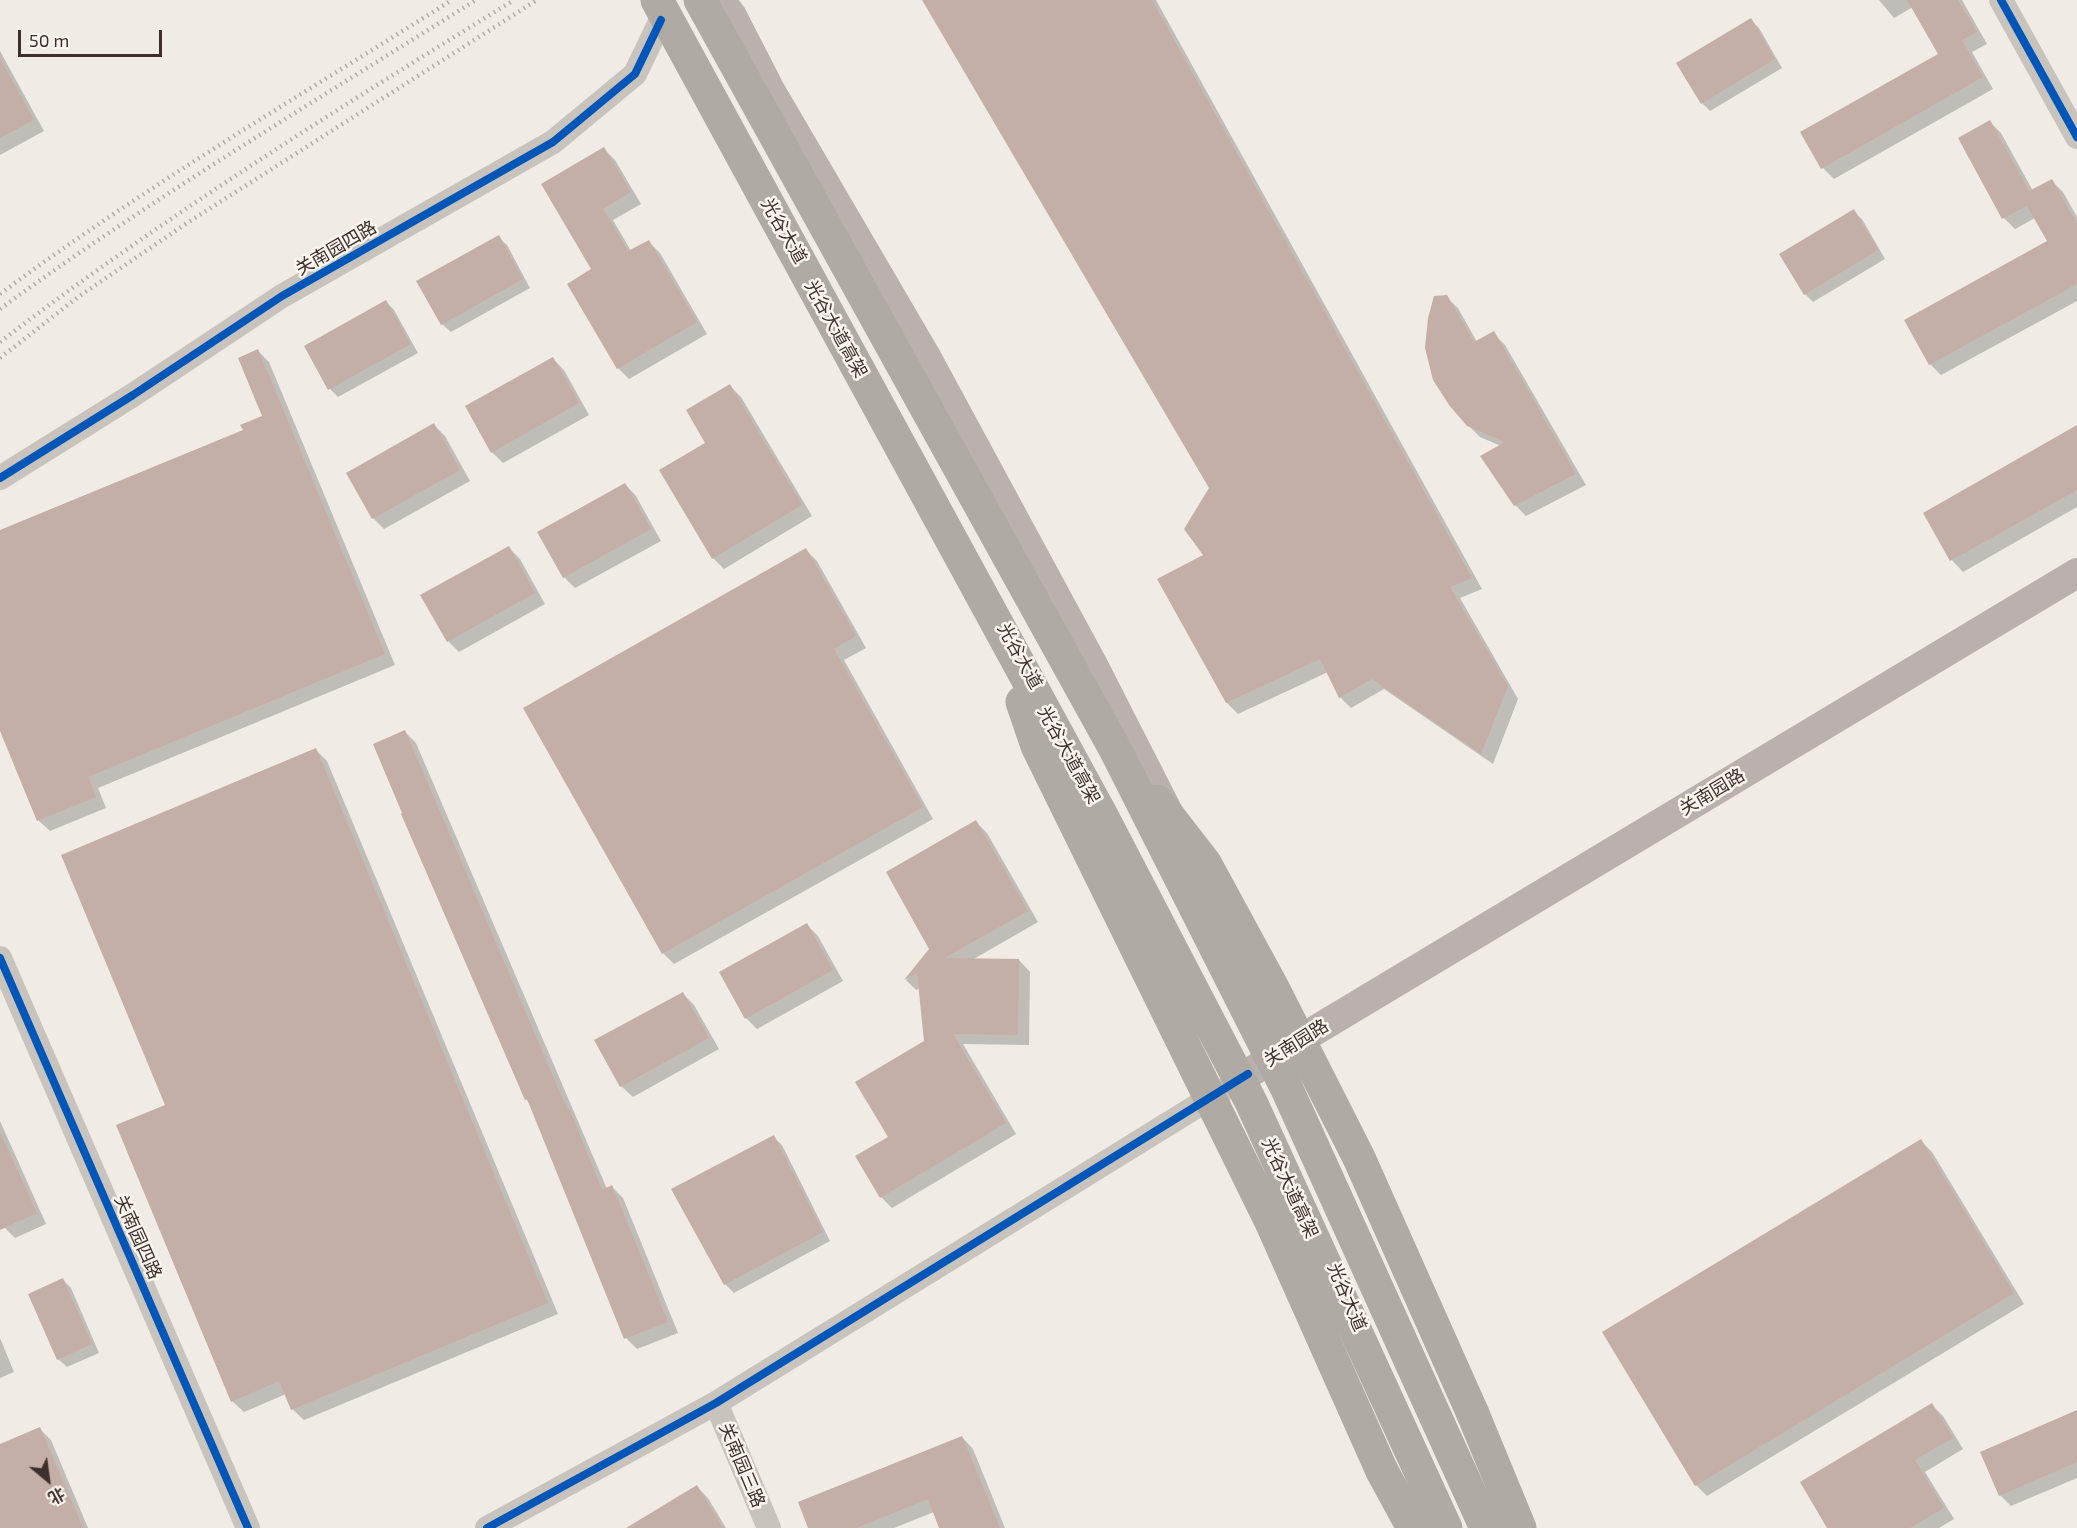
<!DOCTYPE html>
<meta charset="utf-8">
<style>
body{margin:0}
#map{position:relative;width:2077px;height:1528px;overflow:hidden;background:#f0ebe5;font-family:"Exo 2","Noto Sans SC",sans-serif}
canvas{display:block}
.north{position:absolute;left:18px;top:1450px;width:60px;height:60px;-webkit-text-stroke:4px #fbf5ee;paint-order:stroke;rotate:151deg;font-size:16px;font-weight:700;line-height:24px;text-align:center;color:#3b302b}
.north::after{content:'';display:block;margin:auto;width:21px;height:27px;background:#3b302b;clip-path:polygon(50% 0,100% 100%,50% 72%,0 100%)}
.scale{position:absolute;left:18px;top:30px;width:144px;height:27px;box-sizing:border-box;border:3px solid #3b302b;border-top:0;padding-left:8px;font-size:18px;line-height:21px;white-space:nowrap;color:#3b302b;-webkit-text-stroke:4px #fbf5ee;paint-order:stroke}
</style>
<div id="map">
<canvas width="2077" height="1528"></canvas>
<div class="north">北</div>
<div class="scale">50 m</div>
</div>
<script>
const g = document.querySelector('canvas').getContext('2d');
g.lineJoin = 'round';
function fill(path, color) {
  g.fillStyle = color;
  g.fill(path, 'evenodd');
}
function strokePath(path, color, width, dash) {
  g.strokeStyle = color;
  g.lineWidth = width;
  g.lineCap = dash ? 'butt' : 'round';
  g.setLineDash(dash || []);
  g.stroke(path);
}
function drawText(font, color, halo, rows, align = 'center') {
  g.font = font + ' "Exo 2","Noto Sans SC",sans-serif';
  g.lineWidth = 5;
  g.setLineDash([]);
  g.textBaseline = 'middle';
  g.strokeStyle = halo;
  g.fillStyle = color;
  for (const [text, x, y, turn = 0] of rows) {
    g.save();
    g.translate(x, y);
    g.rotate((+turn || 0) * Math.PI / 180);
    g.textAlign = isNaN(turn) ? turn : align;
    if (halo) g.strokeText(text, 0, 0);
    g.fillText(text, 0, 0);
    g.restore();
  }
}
fill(new Path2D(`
 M923,0h233l326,589 -22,9 58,101 -25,65 -109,-75 -33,19 -11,-11 -12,-25 -90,42 -11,-11 -22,-147 6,-68z
 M1879,0h83l25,44 -15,8 21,37 -159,90 -11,-11 -21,-35 138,-79 -27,-47 -19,11z
 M1751,20l8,8 23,40 -72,43 -8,-8z
 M0,51l44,80 -44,24z
 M1990,122l11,11 32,58 19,-10 11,11 14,25v84l-136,74 -11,-11 119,-122 -14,-24 -20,11 -11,-11 -44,-80z
 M604,149l11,11 26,44 -28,16 18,31 18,-9 11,11 47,81 -78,45 -11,-11 -25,-98z
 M1853,211l9,8 23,40 -72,43 -8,-8z
 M498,237l9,8 23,43 -79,44 -9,-8z
 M1446,297l12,11 19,34 16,-9 12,12 81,140 -60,31 -11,-11 -14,-59 -21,-9 -12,-12z
 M386,302l8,8 24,43 -80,44 -8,-8z
 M258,351l11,11 126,303 -297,123 8,20 -56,23 -12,-11 -38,-93v-196l245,-100 19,-15z
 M553,359l11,11 25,45 -86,48 -11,-11z
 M730,386l11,11 71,119 -88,53 -11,-11 -6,-114z
 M434,425l11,11 25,45 -86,48 -11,-11z
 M2077,427v80l-114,65 -11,-12 -27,-47z
 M625,484l11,12 25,45 -86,47 -11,-11z
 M509,548l11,11 25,45 -86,48 -11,-11z
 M806,550l11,11 49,87 -22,12 89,159 -259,145 -11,-11z
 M405,732l11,11 191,446 5,-2 11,11 55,135 -41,16 -11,-11 -96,-234 -4,-5z
 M316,750l11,11 231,553 -254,106 -12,-11 -6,-15 -42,18 -12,-11 -65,-296z
 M976,822l11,11 51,89 -66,38h47l11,12 -1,73 -66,-1 53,90 -124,74 -11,-11 9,-60 36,-95 -6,-54 -4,2 -10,-10 25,-31z
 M807,925l11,11 25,45 -86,48 -11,-11z
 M682,993l12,12 25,44 -86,48 -12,-11z
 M0,1121l46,103 -31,14 -10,-10 -5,-11z
 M773,1137l9,8 48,96 -96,52 -9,-9 -52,-94z
 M1921,1141l11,11 92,152 -317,192 -11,-11z
 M63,1280l8,8 28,65 -32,14 -9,-8z
 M0,1338l14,34 -14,6z
 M1931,1404l12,12 20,33 -38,23 29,47 -15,9h-110z
 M2077,1412v66l-66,28 -11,-11z
 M40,1429l11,11 37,88h-88v-82z
 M962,1437l11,12 32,79h-64l-7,-16 -40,16h-84z
 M697,1487l11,11 18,30h-97z`), '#0003');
fill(new Path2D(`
 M922,0h230l320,578 -22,9 58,99 -27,68 -109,-75 -33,19 -19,-39 -94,44 -69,-124 46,-24 -19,-26 25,-41z
 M1907,0h51l19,32 -15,8 21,37 -162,92 -21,-37 138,-78z
 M1751,18l24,41 -74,45 -25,-41z
 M0,58l34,62 -34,18z
 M1990,120l39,71 23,-12 25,45v60l-148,81 -25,-45 143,-79 -20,-35 -25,13 -44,-81z
 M604,147l27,45 -28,17 25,42 21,-11 48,82 -80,47 -50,-85 24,-15 -50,-85z
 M1854,209l24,41 -74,45 -25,-41z
 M499,235l24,44 -82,46 -25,-44z
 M1447,295l27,47 20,-11 82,143 -62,32 -34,-50 25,-14 -38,-16 -18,-21 -16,-25 -8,-32 3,-30 6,-22z
 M386,300l25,44 -83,46 -24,-44z
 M258,349l127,305 -297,123 8,20 -59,24 -37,-90v-201l243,-100 -3,-5 22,-9 -24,-58z
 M553,357l26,46 -88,50 -26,-47z
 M730,384l72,121 -90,54 -53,-89 46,-27 -19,-33z
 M434,423l26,47 -88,49 -26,-46z
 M2077,425v65l-127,71 -27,-48z
 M625,483l26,46 -88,49 -26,-46z
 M509,546l26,47 -88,49 -27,-47z
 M806,548l50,88 -22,13 89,158 -261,147 -139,-246z
 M405,730l162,379 2,-1 33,82 10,-5 56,137 -44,17 -97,-240 -2,1 -124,-286 1,-1 -29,-69z
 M316,748l232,555 -257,107 -12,-29 -48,21 -115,-277 49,-20 -104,-250z
 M976,820l52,91 -84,47 75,1 -1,76 -65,-1 53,89 -126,75 -25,-42 33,-19 -33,-55 69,-41 -7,-68 -13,7 25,-31 -43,-77z
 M807,923l26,47 -88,49 -26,-47z
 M683,992l26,46 -89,49 -26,-47z
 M0,1132l37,81 -37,17z
 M774,1135l49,97 -99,53 -53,-96z
 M1921,1139l93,154 -319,193 -93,-154z
 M63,1278l29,66 -35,16 -29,-66z
 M1932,1403l21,35 -38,22 29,48 -34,20h-83l-27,-46z
 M2077,1410v52l-78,34 -19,-44z
 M40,1427l43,101h-83v-84z
 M962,1436l38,92h-61l-11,-29 -72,29h-48l-10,-26z
 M697,1485l26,43h-97z`), '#c3afa7');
strokePath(new Path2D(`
 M2001,0l76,137
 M0,478l133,-83 149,-99 271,-154 82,-68 26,-54
 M0,958l248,570
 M716,1403l53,125
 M487,1528l229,-125 507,-313`), '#c9c3be', 24);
strokePath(new Path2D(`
 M720,0l12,16 38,74 155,265 170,314 77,151
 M1248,1074l43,-29 786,-472`), '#b8b1ad', 30);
strokePath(new Path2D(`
 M1473,1414l47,114
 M1382,1471l31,57`), '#afaaa4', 33);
strokePath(new Path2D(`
 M0,294c144,-107 300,-198 452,-294
 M0,309c152,-111 317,-209 476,-309
 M0,342c163,-125 339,-234 514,-342
 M0,358l78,-61 109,-74 350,-223`), '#b1aca8', 4.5, [1.5, 4.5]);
strokePath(new Path2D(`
 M657,0l445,816 149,286 195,426
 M700,0l415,749 171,338 200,441
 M1022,702l15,44 234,476 111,249
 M1157,801l48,62 69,127 85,168 114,256`), '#afaaa4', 33);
strokePath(new Path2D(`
 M2001,0l76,137
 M0,478l133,-83 149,-99 271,-154 82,-68 26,-54
 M0,958l248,570
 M487,1528l229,-125 532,-329`), '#0057b8', 8);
drawText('18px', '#3b302b', '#fbf5ee', [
 ["光谷大道",784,231,60],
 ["关南园四路",336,248,-30],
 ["光谷大道高架",836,329,61],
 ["光谷大道",1020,656,61],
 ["光谷大道高架",1069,755,61],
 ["关南园路",1712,792,-31],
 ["关南园路",1296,1043,-32],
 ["光谷大道高架",1290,1188,65],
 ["关南园四路",138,1237,66],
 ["光谷大道",1347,1297,67],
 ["关南园三路",742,1465,67]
]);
</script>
